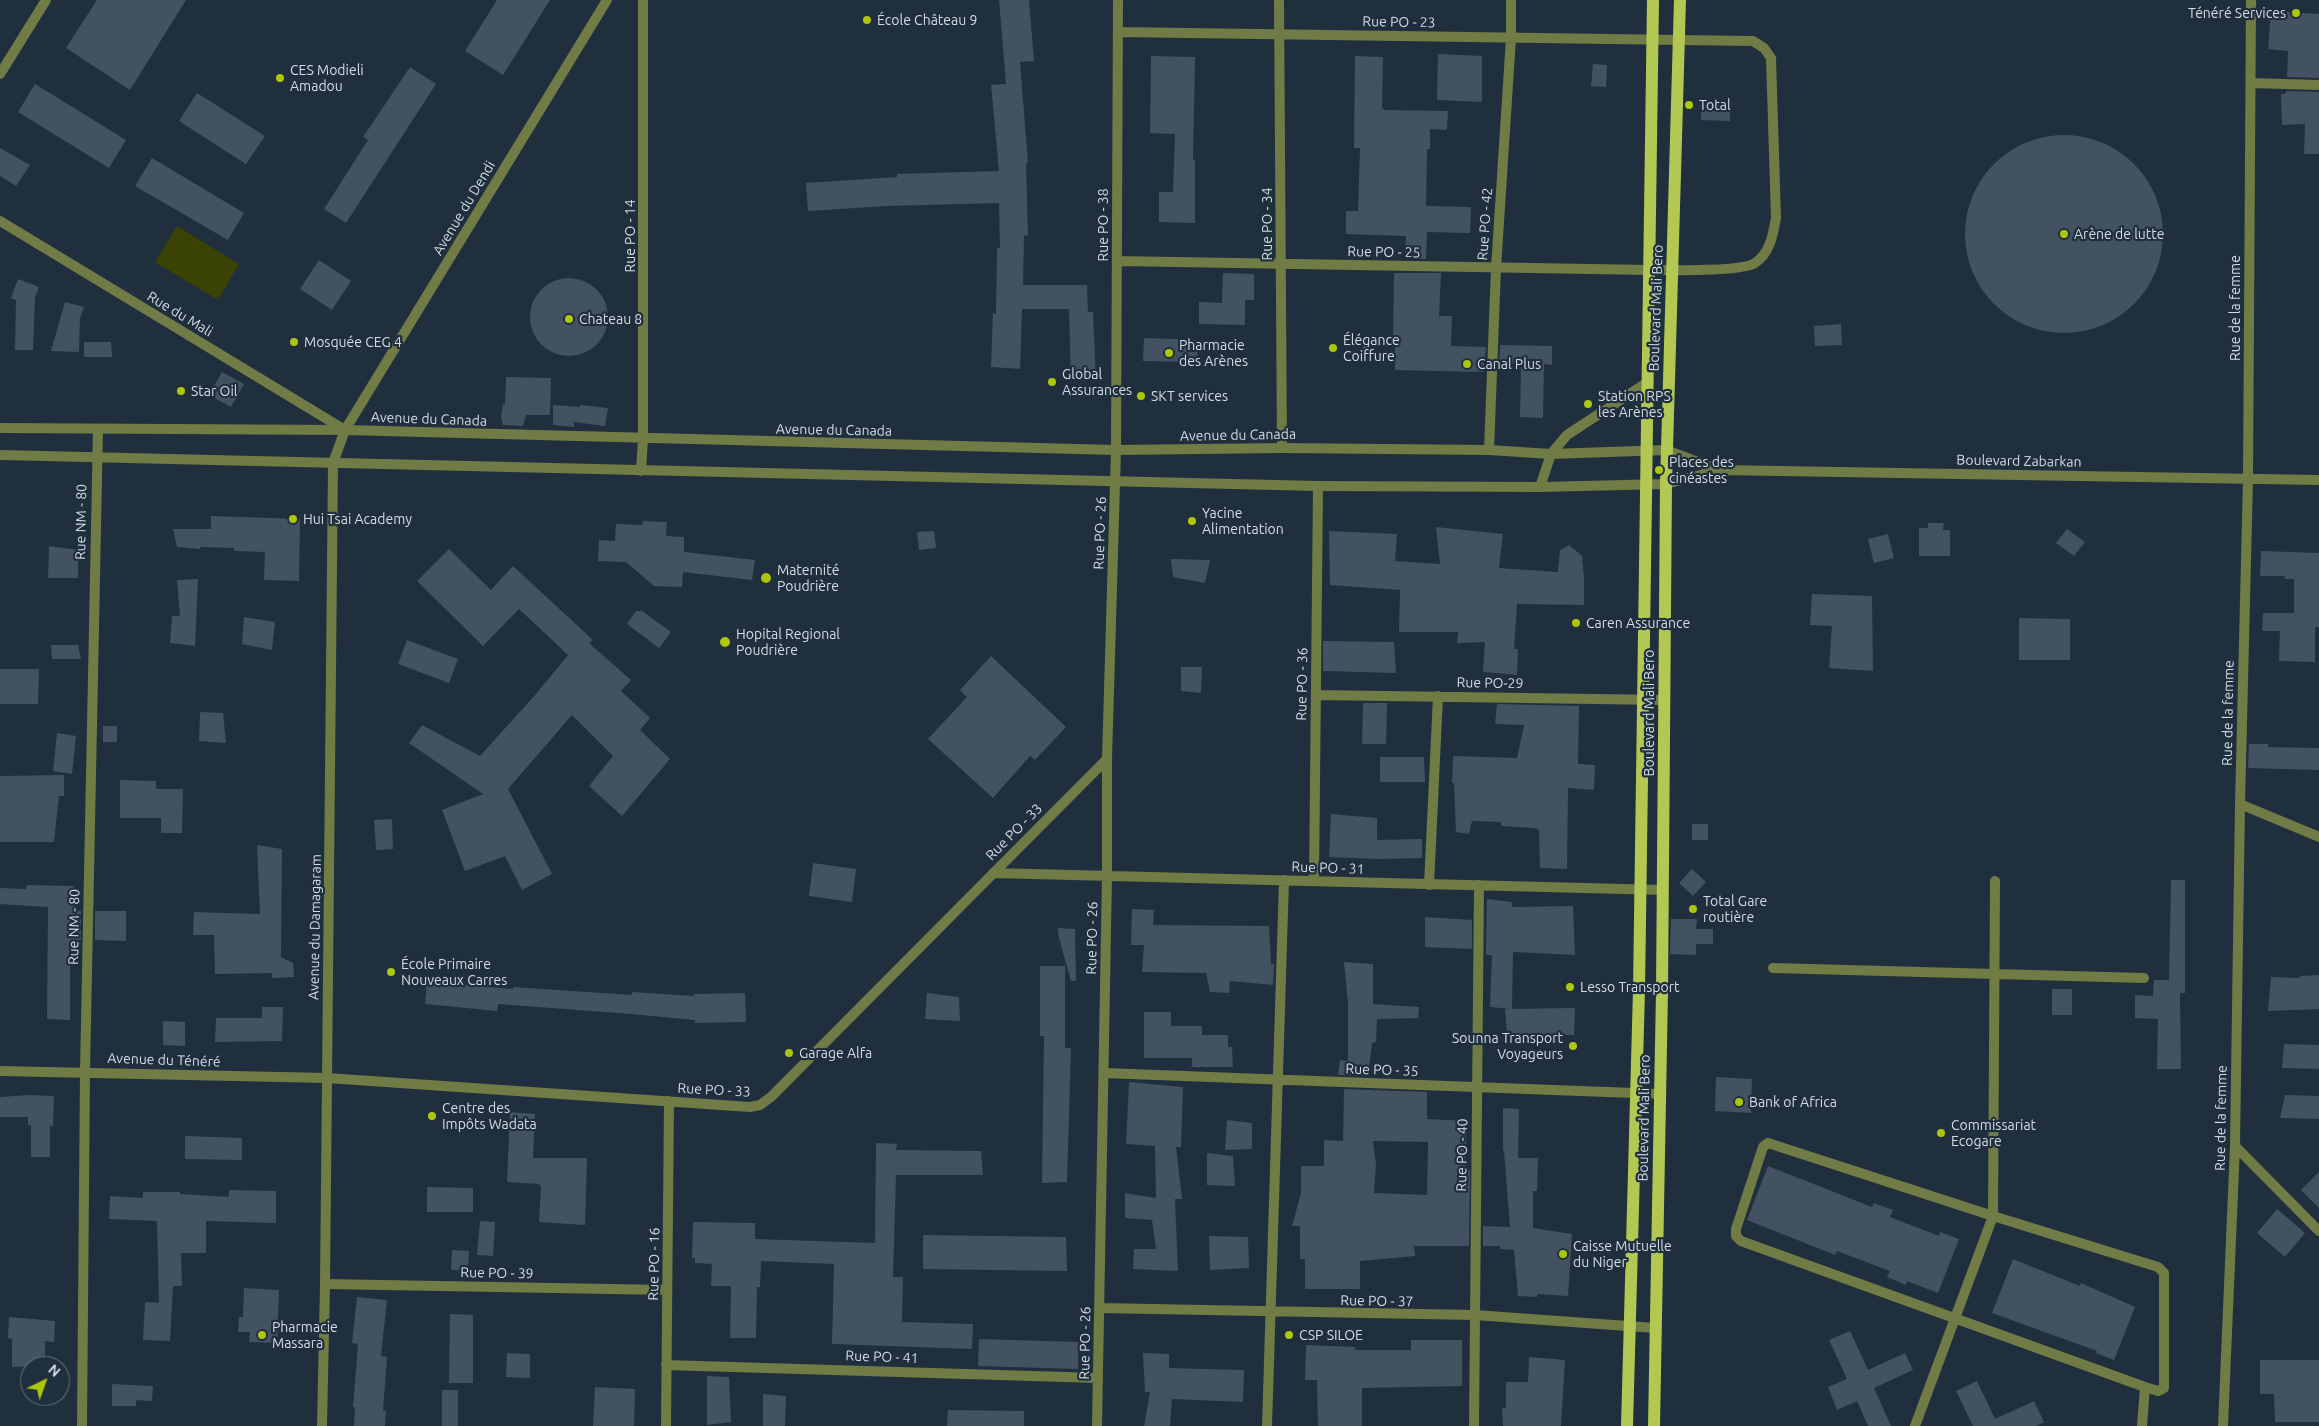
<!DOCTYPE html>
<meta charset="utf-8">
<style>
body{margin:0}
#map{position:relative;width:2319px;height:1426px;overflow:hidden;background:#202f3d;font-family:Ubuntu,sans-serif}
canvas{display:block}
.north{position:absolute;left:20px;top:1356px;width:50px;height:50px;box-sizing:border-box;background:#202f3d;border:1px solid #677480;border-radius:50%;rotate:42deg;font-size:14px;font-weight:700;line-height:20px;text-align:center;color:#d2dce5}
.north::after{content:'';display:block;margin:auto;width:18px;height:22px;background:#aec60c;clip-path:polygon(50% 0,100% 100%,50% 72%,0 100%)}
</style>
<div id="map">
<canvas width="2319" height="1426"></canvas>
<div class="north">N</div>
</div>
<script>
const g = document.querySelector('canvas').getContext('2d');
g.lineJoin = 'round';
function fill(path, color) {
  g.fillStyle = color;
  g.fill(path, 'evenodd');
}
function strokePath(path, color, width, dash) {
  g.strokeStyle = color;
  g.lineWidth = width;
  g.lineCap = dash ? 'butt' : 'round';
  g.setLineDash(dash || []);
  g.stroke(path);
}
function drawText(font, color, halo, rows, align = 'center') {
  g.font = font + ' Ubuntu,sans-serif';
  g.lineWidth = 4.5;
  g.setLineDash([]);
  g.textBaseline = 'middle';
  g.strokeStyle = halo;
  g.fillStyle = color;
  for (const [text, x, y, turn = 0] of rows) {
    g.save();
    g.translate(x, y);
    g.rotate((+turn || 0) * Math.PI / 180);
    g.textAlign = isNaN(turn) ? turn : align;
    if (halo) g.strokeText(text, 0, 0);
    g.fillText(text, 0, 0);
    g.restore();
  }
}
fill(new Path2D(`
 M177,226l62,38 -21,36 -63,-38z`), '#3a4303');
fill(new Path2D(`
 M97,0h89l-56,90 -64,-42z
 M497,0h53l-47,75 -38,-24z
 M999,0h30l5,61 -14,1 8,101h-2l2,72 -4,1 -1,49h64l1,27h5l3,68 -25,1 -2,-72h-47l-2,60 -29,-2 2,-54 3,1 1,-66h3l-1,-45 -112,3 -79,5 -2,-28 91,-6v-3l102,-3 -8,-86 15,-1z
 M2271,11l48,3v64l-32,-1 1,-26 -20,-2z
 M1438,54l44,2v46l-45,-2z
 M1151,56l44,1 -2,103h2v63l-36,-1v-30h14l2,-58 -25,-1z
 M1355,56l28,1 -1,51 3,2 63,1 -1,19 -17,-1v20h-3l-1,57 45,1 -1,26 -43,-1 -1,27h-21l1,-23 -60,-2v-23h12l2,-63h-6z
 M1593,64l14,1 -1,22 -15,-1z
 M410,67l26,17 -90,139 -22,-14 44,-69 -5,-3z
 M35,84l91,56 -17,28 -91,-56z
 M2286,91l33,1v62h-15l1,-30 -23,1 -1,-31h4z
 M197,93l68,43 -19,28 -67,-43z
 M1701,104l29,1v16l-29,-1z
 M1965 234a99 99 0 1 1 198 0a99 99 0 1 1-198 0Z
 M0,148l30,17 -14,21 -16,-10z
 M152,158l92,55 -16,27 -93,-54z
 M319,260l32,21 -19,29 -32,-21z
 M1223,273l31,1v26h-9v25l-46,-1v-22l23,1z
 M1394,273h47l-2,43h13l-1,30 35,1 -3,25 -88,-2v-31h-2z
 M530 317a39 39 0 1 1 78 0a39 39 0 1 1-78 0Z
 M18,279l21,8 -4,10 -2,53h-18l1,-50 -5,-2z
 M65,302l19,5 -4,11 -1,34 -28,-1z
 M1841,324l1,21 -27,1 -1,-20z
 M1144,338l54,2 -1,22 -54,-1z
 M84,342h27l1,15h-28z
 M1500,345l52,1v19l-8,-1 -1,54 -23,-1 1,-53 -22,-1z
 M222,372l22,12 -13,23 -22,-12z
 M506,377l45,1 -1,37h-24l-3,11 -20,-1 -2,-8 2,-13h2z
 M553,405l27,2v-2l28,3 -3,18 -31,-4v5l-21,-2z
 M211,516l89,3 -1,62 -35,-1 1,-28 -31,-1v-3l-34,-1v2l-23,-2 -4,-18h38z
 M643,521l24,1 -1,14 18,1v15l71,8 -3,20 -69,-8 -1,15 -28,-1 -28,-24 -28,-1 1,-21 16,1 1,-17 26,1z
 M1928,523h16l-1,7h7v26h-31v-28h9z
 M1436,527l67,7 -4,34 59,4 2,-22 9,-5 13,11 2,21v28l-67,-1 -3,45h4l-1,26 -34,-3 2,-30 -28,1 1,-11h-59l1,-42 -70,-5 -1,-54 68,3 -2,27 45,3z
 M2067,529l18,13 -11,14 -18,-13z
 M934,531l2,17 -17,2 -2,-18z
 M1888,534l6,24 -20,5 -6,-24z
 M49,546l29,4v28h-30z
 M449,549l42,41 22,-24 80,74 -4,3 42,37 -10,11 29,27 -10,12 30,29 -48,57 -33,-30 24,-30 -41,-41 -64,74 44,85 -30,16 -17,-34 -40,15 -23,-61 41,-16 -74,-51 13,-18 58,31 56,-62 32,-39 -49,-46 -36,37 -66,-65z
 M2261,551l58,2v74h-4v35l-36,-1 1,-30h-18l1,-18h31v-34h-9v-3h-25z
 M1171,559l39,1 -5,23 -32,-6z
 M198,579l-3,67 -25,-3 2,-27h8l-3,-36z
 M1812,594l60,2 1,75 -44,-3 3,-42 -22,-1z
 M636,611h6l29,21 -12,16 -32,-24z
 M244,617l31,5 -3,28 -30,-6z
 M2019,618l51,1v41h-51z
 M407,640l51,19 -9,24 -51,-19z
 M1323,641l71,1 2,31 -73,-2z
 M51,645h27l3,14h-29z
 M991,656l75,71 -31,33 -5,-4 -37,42 -65,-59 39,-42 -7,-7z
 M1181,667h21l-1,26 -20,-2z
 M0,669h39l-1,35h-38z
 M1363,703h24l-1,41h-24z
 M1497,704l82,2 -1,58 17,1 -1,25 -26,-2 -1,81 -27,-1 -1,-38 -4,-2 -34,-2v-4l-29,-1 -3,13 -13,-2 -2,-49h-2l1,-27 64,2 7,-33 -29,-1z
 M200,712l23,1 3,30 -27,-2z
 M103,726h14v16h-14z
 M57,733l19,3 -4,38 -19,-3z
 M2249,744h19v3l51,1v22l-71,-2z
 M1380,757h44l1,25h-45z
 M64,775v21h-5l-5,46h-54v-66z
 M120,780l36,1v8h27l-1,44h-21v-15h-41z
 M1331,814l46,4v22l45,-1v19l-45,1 -48,-2z
 M392,819l1,30 -17,1 -2,-30z
 M1692,824h16v16h-16z
 M257,845l25,4 -1,108 12,6 1,14 -22,1v-5l-57,1 -1,-39h-21l1,-23 66,2z
 M813,863l43,6 -4,33 -43,-6z
 M1692,869l14,13 -13,14 -14,-13z
 M2171,880h14v113h-5l1,76h-24l1,-50 -23,-1v-23l18,1 1,-16h15z
 M27,885l47,1v25h7v29h-11v80l-23,-1 1,-112 -48,-3v-16l26,1z
 M1487,899l25,3v5l61,-1 2,49 -62,-3 -1,57 -22,-2 2,-52h-6z
 M1132,909l22,1 -1,15 116,1 2,38h3l-1,21 -43,-4 -1,12 -19,-1 -4,-19 -64,-1 2,-27h-13z
 M95,911h31v30l-31,-1z
 M1425,917l47,3v29l-47,-2z
 M1671,919h26l-1,10h17v15h-17v11l-26,-1z
 M1058,928l17,1 1,52h-5l-12,-43z
 M1344,962l29,2v40l46,3 -1,11 -41,1 -1,23 -4,1 -4,33 -30,-1 2,-15 8,1v-58z
 M1040,966h25v82h6l-4,134 -25,1 2,-147h-4z
 M2319,975v34l-51,2 3,-34 28,1 1,-2z
 M427,982l86,7v-2l119,8v-3l62,4v-2l51,-1 1,29 -51,1v-3l-64,-6 -133,-10 -1,7 -72,-7z
 M2052,989h20v26h-20z
 M927,993l32,4 1,24 -35,-2z
 M262,1007h21l-1,34 -67,1 1,-24h46z
 M1575,1008l-1,27 -67,-1 -2,-25z
 M1144,1012h27v14h31v9h26v12h4l1,20h-41v-9h-48z
 M163,1021l22,1v24l-22,-1z
 M2284,1044l35,1v24l-37,-1z
 M1716,1077l36,2 -1,34 -36,-2z
 M1129,1082l54,5 -2,60h-5l6,52h-7l3,72 -45,-2 1,-20h22l-4,-29 -27,-2v-25l31,5 -1,-52 -29,-2z
 M1344,1089l83,3v27l40,2 -2,48 5,1 -1,76h-55l1,10 -55,5v28h-55v-30h-5v-33h-8l9,-33v-27h23v-26l19,1zM1373,1141l55,1 -1,53 -53,-2 2,-29z
 M29,1095l25,1 -1,30h-3v31h-19v-32h-3v-8h-28v-20z
 M2285,1095l34,1v23l-39,-1z
 M1503,1108l16,1 -1,49h20l-1,33h-4v37l39,6 -4,62 -31,-2v3l-19,-1 -4,-46 -14,-1v-3h-17v-20l27,1 -6,-76h-1z
 M510,1112l25,2 -2,44h54l-2,67 -46,-3 2,-35 -2,-3 -32,-2z
 M1227,1120l25,3v26l-27,1z
 M185,1136l57,2v22l-57,-1z
 M876,1143l21,1 -1,6 85,1 2,24h-87l-3,102h10l-1,45 71,2 -1,25 -140,-5 2,-80 -73,-3 -1,26h-3l-1,51h-26l1,-52h-20l1,-22 -17,-1v-5h-3l1,-36 62,1v16l120,4z
 M1207,1153l26,3 2,30 -28,-1z
 M1768,1166l104,41 2,-4 19,7 -3,7 49,19 1,-4 19,7 -21,54 -31,-12 -1,4 -19,-8 3,-6 -53,-20 -2,4 -88,-35z
 M2319,1172v36l-18,-18z
 M427,1187l46,1v24h-46z
 M229,1190l47,1v32l-70,-2v32h-25l1,33h-9l-3,55 -27,-1 2,-38 14,1 -2,-82 -48,-2 1,-23 33,2v-6h37v2l49,3z
 M2277,1209l28,24 -20,24 -28,-24z
 M480,1221l15,1 -2,34 -16,-1z
 M923,1235l143,2 1,34 -144,-2z
 M1209,1236l39,1 1,31 -39,2z
 M452,1250l17,1 -1,19h-17z
 M2013,1259l67,27 1,-3 54,24 -21,53 -18,-7 1,-2 -105,-38z
 M244,1288l35,2 -2,53 -28,-1 1,-10h-12l1,-15h4z
 M357,1297l30,3 -6,56 6,1 -4,54h3l-1,15h-31l1,-19h-2l5,-63 -6,-1z
 M450,1314l23,1v68h-24z
 M9,1317l46,4 -1,21 -9,-1v25l-33,1v-28l-4,-1z
 M1850,1331l18,39 37,-17 8,17 -39,18 17,38h-23l-11,-25 -20,9 -9,-23 19,-8 -18,-39z
 M979,1339l99,3v27l-100,-3z
 M1411,1340h51v46l-100,2v38h-44l-1,-46h-12l1,-35 49,2v3h56z
 M507,1353l23,1v24l-24,-1z
 M1143,1353l26,1v14l75,2 -1,32 -71,-3 -2,27h-26l6,-34h-5z
 M1529,1357l36,3 -4,66h-58l-1,-18h4v-26h22z
 M2260,1360h59v62h-44l-1,-28h-14z
 M707,1376l22,1 2,45 -24,3z
 M1977,1381l18,38 39,-18 10,21 -8,4h-63l-17,-35z
 M112,1384l41,2 -1,15 -16,-1v6h-24z
 M595,1387l40,2 -1,37h-41z
 M442,1390h16v36h-16z
 M763,1394l23,2 -1,30h-22z
 M948,1410l76,1v15h-77z`), '#425262');
strokePath(new Path2D(`
 M1650,270c19,0 92,2 105,-7 15,-10 18,-28 21,-45l-5,-160 -7,-10 -11,-7 -74,-1
 M1540,487l11,-33 16,-19 81,-53
 M1773,968l371,10
 M1768,1143l225,73 165,51 6,6v115l-6,3 -13,-4 -404,-146 -5,-5v-7l27,-82z
 M1915,1426l78,-210 2,-335
 M2142,1426l3,-39`), '#707b45', 10);
strokePath(new Path2D(`
 M1279,0l3,448
 M1118,32l561,8
 M0,74l46,-74
 M2251,83l68,2
 M0,221l345,209 262,-430
 M1117,261l533,9
 M1489,450l7,-182 15,-230v-38
 M1316,695l348,5
 M2240,804l79,33
 M993,873l670,17
 M1314,881l4,-395
 M1429,885l9,-189
 M0,1071l327,7 423,29 10,-2 11,-8 336,-338
 M1104,1073l556,21
 M2235,1146l84,85
 M325,1284l342,6
 M1099,1308l376,7 180,13
 M666,1365l432,13
 M82,1426l3,-355 13,-642
 M666,1426l3,-325
 M1097,1426l10,-550v-117l9,-309 2,-450
 M1267,1426l17,-546
 M1474,1426l5,-541
 M2223,1426l12,-280 5,-342 8,-325 3,-479`), '#707b45', 10);
strokePath(new Path2D(`
 M0,428l345,2 771,20 166,-2 207,2 62,4 115,-4 53,20
 M0,455l1318,31 222,1 126,-3 53,-14 600,10
 M641,471l2,-32v-439
 M322,1426l3,-142 8,-821 12,-33`), '#707b45', 10);
strokePath(new Path2D(`
 M1627,1426l12,-436 14,-990
 M1654,1426l8,-435 4,-507 14,-484`), '#b3c852', 12);
for (const [x, y, r, color] of [
 [2296,13,5,"#aec60c"],
 [867,20,5,"#aec60c"],
 [280,78,5,"#aec60c"],
 [1689,105,5,"#aec60c"],
 [2064,234,5,"#aec60c"],
 [569,319,5,"#aec60c"],
 [294,342,5,"#aec60c"],
 [1333,348,5,"#aec60c"],
 [1169,353,5,"#aec60c"],
 [1467,364,5,"#aec60c"],
 [1052,382,5,"#aec60c"],
 [181,391,5,"#aec60c"],
 [1141,396,5,"#aec60c"],
 [1588,404,5,"#aec60c"],
 [1659,470,5,"#aec60c"],
 [293,519,5,"#aec60c"],
 [1192,521,5,"#aec60c"],
 [766,578,6,"#aec60c"],
 [1576,623,5,"#aec60c"],
 [725,642,6,"#aec60c"],
 [1693,909,5,"#aec60c"],
 [391,972,5,"#aec60c"],
 [1570,987,5,"#aec60c"],
 [1573,1046,5,"#aec60c"],
 [789,1053,5,"#aec60c"],
 [1739,1102,5,"#aec60c"],
 [432,1116,5,"#aec60c"],
 [1941,1133,5,"#aec60c"],
 [1563,1254,5,"#aec60c"],
 [262,1335,5,"#aec60c"],
 [1289,1335,5,"#aec60c"]
]) {
  const dot = new Path2D();
  dot.arc(x, y, r, 0, 2 * Math.PI);
  g.fillStyle = color;
  g.fill(dot);
  strokePath(dot, '#202f3d', 2);
}
drawText('14px', '#d2dce5', '#202f3d', [
 ["Ténéré Services",2286,13,"right"],
 ["École Château 9",877,20],
 ["CES Modieli",290,70],
 ["Amadou",290,86],
 ["Total",1699,105],
 ["Arène de lutte",2074,234],
 ["Chateau 8",579,319],
 ["Élégance",1343,340],
 ["Coiffure",1343,356],
 ["Mosquée CEG 4",304,342],
 ["Pharmacie",1179,345],
 ["des Arènes",1179,361],
 ["Canal Plus",1477,364],
 ["Global",1062,374],
 ["Assurances",1062,390],
 ["Star Oil",191,391],
 ["SKT services",1151,396],
 ["Station RPS",1598,396],
 ["les Arènes",1598,412],
 ["Places des",1669,462],
 ["cinéastes",1669,478],
 ["Yacine",1202,513],
 ["Alimentation",1202,529],
 ["Hui Tsai Academy",303,519],
 ["Maternité",777,570],
 ["Poudrière",777,586],
 ["Caren Assurance",1586,623],
 ["Hopital Regional",736,634],
 ["Poudrière",736,650],
 ["Total Gare",1703,901],
 ["routière",1703,917],
 ["École Primaire",401,964],
 ["Nouveaux Carres",401,980],
 ["Lesso Transport",1580,987],
 ["Sounna Transport",1563,1038,"right"],
 ["Voyageurs",1563,1054,"right"],
 ["Garage Alfa",799,1053],
 ["Bank of Africa",1749,1102],
 ["Centre des",442,1108],
 ["Impôts Wadata",442,1124],
 ["Commissariat",1951,1125],
 ["Ecogare",1951,1141],
 ["Caisse Mutuelle",1573,1246],
 ["du Niger",1573,1262],
 ["Pharmacie",272,1327],
 ["Massara",272,1343],
 ["CSP SILOE",1299,1335]
], 'left');
drawText('14px', '#d2dce5', '#202f3d', [
 ["Rue PO - 23",1399,22,1],
 ["Avenue du Dendi",464,208,-59],
 ["Rue PO - 34",1267,224,-90],
 ["Rue PO - 42",1485,224,-86],
 ["Rue PO - 38",1103,225,-90],
 ["Rue PO - 14",630,236,-90],
 ["Rue PO - 25",1384,252,1],
 ["Boulevard Mali Bero",1656,308,-88],
 ["Rue de la femme",2235,308,-90],
 ["Rue du Mali",180,314,31],
 ["Avenue du Canada",429,419,2],
 ["Avenue du Canada",834,430,1],
 ["Avenue du Canada",1238,435,-1],
 ["Boulevard Zabarkan",2019,461,1],
 ["Rue NM - 80",81,522,-89],
 ["Rue PO - 26",1100,533,-88],
 ["Rue PO-29",1490,683,1],
 ["Rue PO - 36",1302,684,-89],
 ["Boulevard Mali Bero",1649,713,-90],
 ["Rue de la femme",2228,713,-89],
 ["Rue PO - 33",1014,832,-45],
 ["Rue PO - 31",1328,868,2],
 ["Rue NM - 80",74,927,-89],
 ["Avenue du Damagaram",315,927,-89],
 ["Rue PO - 26",1092,938,-89],
 ["Avenue du Ténéré",164,1060,2],
 ["Rue PO - 35",1382,1070,2],
 ["Rue PO - 33",714,1090,3],
 ["Boulevard Mali Bero",1644,1118,-89],
 ["Rue de la femme",2221,1118,-89],
 ["Rue PO - 40",1462,1155,-89],
 ["Rue PO - 16",654,1264,-89],
 ["Rue PO - 39",497,1273,1],
 ["Rue PO - 37",1377,1301,1],
 ["Rue PO - 26",1085,1343,-89],
 ["Rue PO - 41",882,1357,2]
]);
</script>
